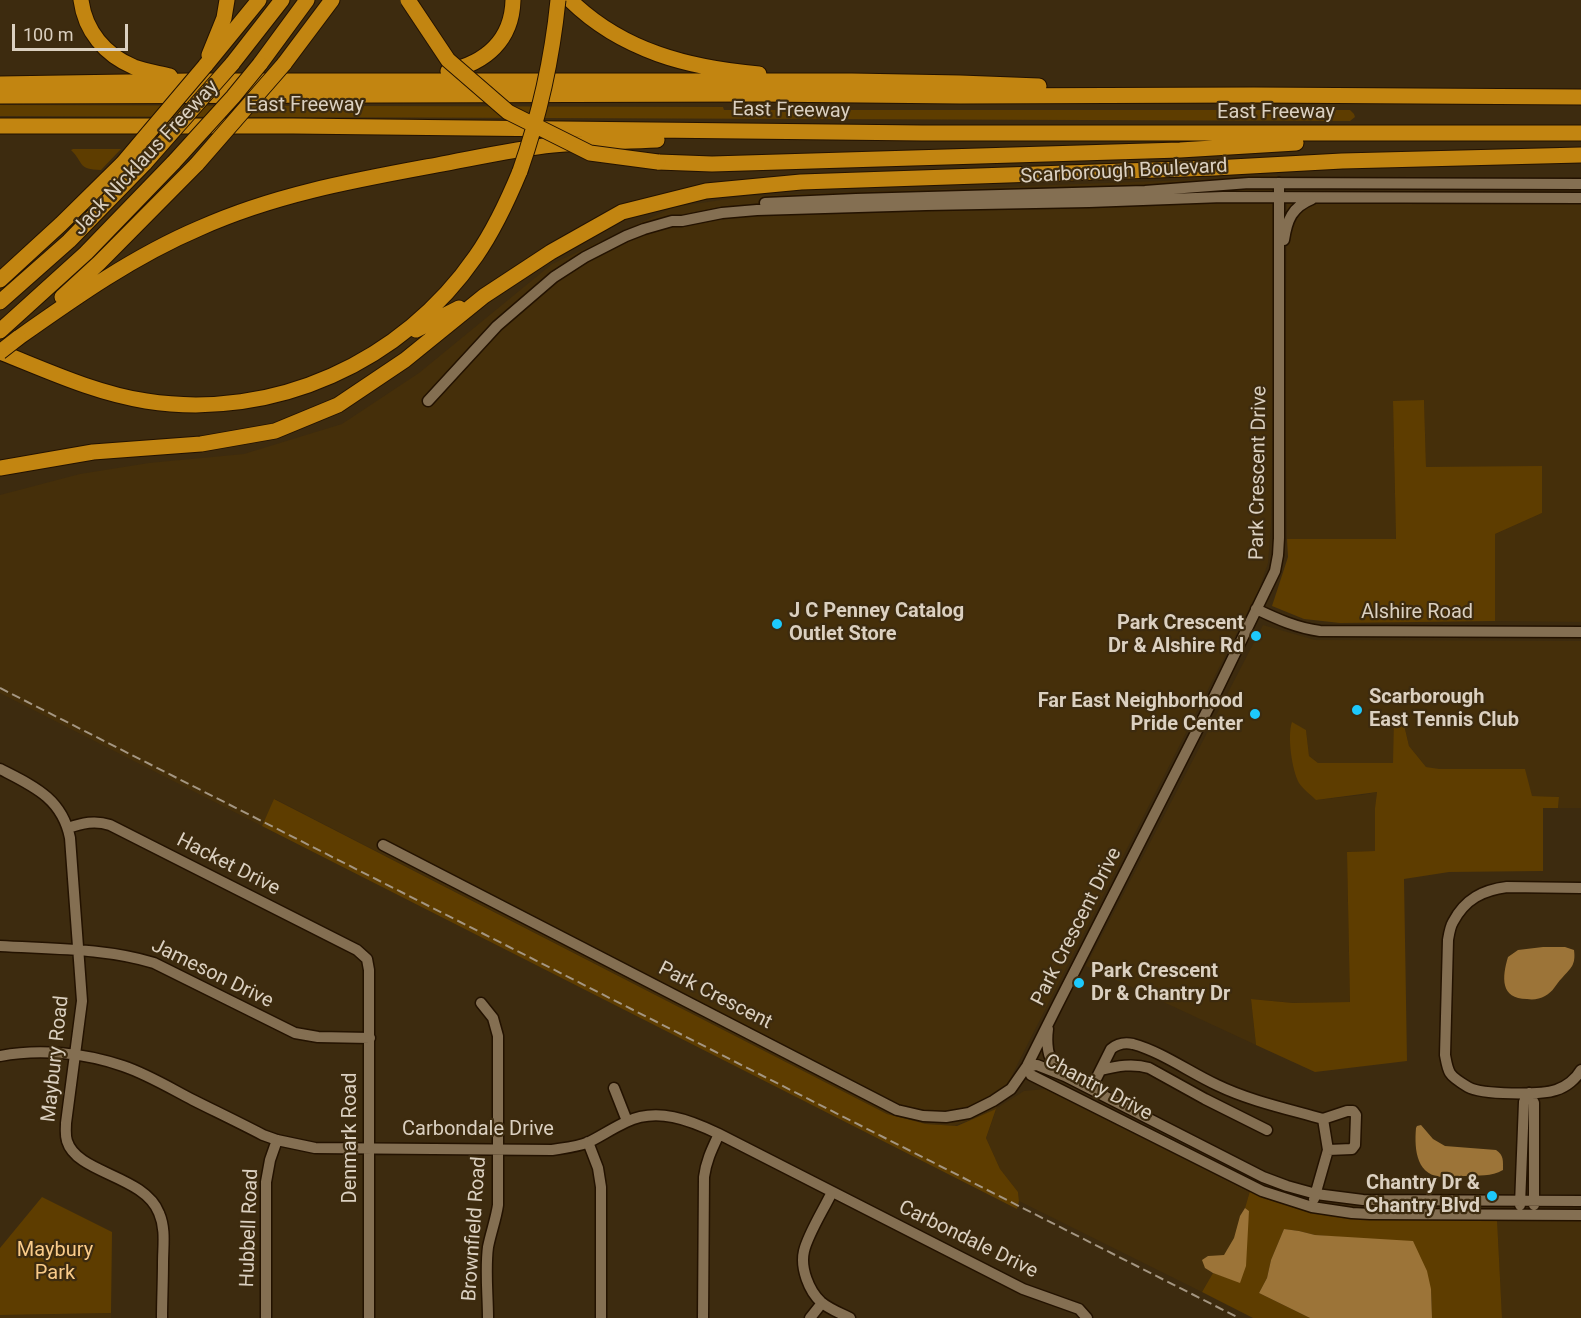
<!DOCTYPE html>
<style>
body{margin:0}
#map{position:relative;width:1581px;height:1318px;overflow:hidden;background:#3d2b0f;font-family:Roboto,sans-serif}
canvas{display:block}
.scale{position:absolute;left:12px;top:24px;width:116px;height:27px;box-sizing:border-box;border:3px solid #dbd0c0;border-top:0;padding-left:8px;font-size:18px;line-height:21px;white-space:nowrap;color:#dbd0c0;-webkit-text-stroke:4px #3d2b0f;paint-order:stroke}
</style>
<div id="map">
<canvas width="1581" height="1318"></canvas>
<div class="scale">100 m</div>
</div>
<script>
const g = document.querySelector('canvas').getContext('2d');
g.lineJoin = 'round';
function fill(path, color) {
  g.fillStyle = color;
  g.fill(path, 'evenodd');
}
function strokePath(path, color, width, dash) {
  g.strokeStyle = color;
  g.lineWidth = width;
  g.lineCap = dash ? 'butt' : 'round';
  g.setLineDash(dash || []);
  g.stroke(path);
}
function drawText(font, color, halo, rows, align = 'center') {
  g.font = font + ' Roboto,sans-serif';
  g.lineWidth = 4.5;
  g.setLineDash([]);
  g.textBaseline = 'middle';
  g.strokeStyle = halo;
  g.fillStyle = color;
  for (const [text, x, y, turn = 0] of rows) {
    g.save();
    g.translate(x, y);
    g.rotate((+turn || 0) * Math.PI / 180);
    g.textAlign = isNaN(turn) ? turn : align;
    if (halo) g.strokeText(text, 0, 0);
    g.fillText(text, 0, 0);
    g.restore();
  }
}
fill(new Path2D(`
 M1277,175l-6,349 -3,39 -9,26 -245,482 -17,37 27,-17 21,-2 205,102 -5,17 -5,8 -6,22 -10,17 -16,1 -3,12 8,5 -11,19 -183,-91 -1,-9 -18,-23 -14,-31 10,-28 -42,16 -28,-2 -39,-10 -612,-315 -13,27 -262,-133v-198l80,-21 69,-11 95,-9 98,-30 77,-51 133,-109 122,-57 74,-11 442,-16z
 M1287,203l294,1v418l-86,-1v-87l47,-21v-46h-116l-2,-67 -31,2 3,137h-109l-2,-144z
 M1263,625l52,15 266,1v167h-23l1,-11 -27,-1 -106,-29 -17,-21 -4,-17v-13l-11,6v41h-76l-9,-7 -3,-26 -14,-7 24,77 46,-5 15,-3 -2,16v43l-28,1 3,150 -57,1 -42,-4 5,46 -170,-79z
 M1497,1219h84v99h-79z
 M111,1313v5h-111v-3z`), '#452f0a');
fill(new Path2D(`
 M0,105l723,2 1,3h626l4,4 1,3 -5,4 -1350,-5z
 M73,149h48l-20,21c-24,-1 -16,-6 -30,-20z
 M1424,400l2,67 116,-1v47l-47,21v87l-155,2 -36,-4 -32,-13 16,-49 -1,-18h109l-3,-138z
 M1405,716v13l4,17 17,21 13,2h86l7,27 27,1 -1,11h-15v63l-94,1 -45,7 3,182 -92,11 -59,-27 -5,-46 42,4 57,-1 -3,-150 28,-1v-43l2,-16 -61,8c-5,-5 -13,-11 -17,-17 -7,-13 -12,-47 -7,-61l14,8 3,26 9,7h75l1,-42h1v-4z
 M274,799l613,315 39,10 31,2 39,-17 -10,29 14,31 18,23 1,9 -2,8 -755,-383z
 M1250,1191l58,21 41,6 148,1 5,99h-70l-1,-29 -70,-50 -46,-4 -16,-4 -15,-2 -13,31 -4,18 -8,15 51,25h-57l-51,-26 11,-19 27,9 9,-71 -4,-3z
 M42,1197l70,35 -1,81 -111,2v-67z`), '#5e3d00');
fill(new Path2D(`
 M1543,947h22l9,3c2,15 -3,18 -12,28 -6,6 -9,14 -17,18 -5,3 -12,4 -18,3 -27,0 -25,-22 -19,-42l10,-7z
 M1421,1125l12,14 12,7 51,4c8,5 7,11 7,20 -12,7 -24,5 -38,6 -6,0 -12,1 -19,1 -29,1 -32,-26 -30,-49l1,-2z
 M1245,1208l4,3 -3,55 -6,17 -27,-10 -8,-5 -3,-8 6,-4 16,-1 10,-17 6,-22z
 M1284,1229l15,2 16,4 98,6 14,30 4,18 1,29h-122l-51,-25 8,-15 4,-18z`), '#9c7438');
const minor = new Path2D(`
 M765,203l91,-4 289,-8 104,-8 332,1
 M1284,240c3,-20 8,-33 28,-41
 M428,401l69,-75 57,-49 31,-20 41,-21 18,-7 28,-8h10l40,-8 35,-3 169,-5 163,-3 134,-5 358,1
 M1256,609c21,10 41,19 64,22l261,1
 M0,769c33,17 62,29 70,69l12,163 -16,122c0,6 -1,12 1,18 10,33 77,34 92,72 7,16 4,33 4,50 0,18 -1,37 -1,55
 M68,828c14,-5 27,-8 42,-3l247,125 10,9 2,11v348
 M383,845l514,265 26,6 23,1 23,-4 24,-12 18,-12 16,-23 31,-62 154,-303 63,-130 3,-16 1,-17v-355
 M1581,888l-74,-1c-24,3 -42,12 -54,35 -3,5 -4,12 -5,18l-3,115c1,5 2,13 5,18 3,5 13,11 18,14 14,8 73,8 88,3 10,-3 20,-11 25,-20
 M0,946c50,3 106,2 154,17l141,70 23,4 52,1
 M481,1003l12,15 5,18v169c-2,14 -7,27 -10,42 -3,23 0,48 0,71
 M1048,1029c-2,16 -1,32 12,43
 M0,1056c40,-8 85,-3 123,10 24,8 47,22 70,34 24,12 47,23 70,35l14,5 38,8 237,2c12,-2 25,-3 37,-8 12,-6 24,-14 37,-20 31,-15 64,-2 93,12l304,155 56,20 8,9
 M1027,1066l4,9 231,116 50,16 40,6 18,1 211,1
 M1027,1066l10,-1 28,11 198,101 24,9 29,8 47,6 218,1
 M1101,1070c16,-4 32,-7 48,-2l56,31 62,31
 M614,1088l13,33
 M1091,1089l20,-40c6,-5 13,-7 22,-5 29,8 56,28 84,41 33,16 71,24 106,34
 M1529,1093l5,10v102
 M588,1142l10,26 3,19v131
 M832,1192c-8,17 -24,42 -28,59 -4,17 5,40 17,51 8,7 19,11 29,16
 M1314,1199l14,-49 -5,-31 24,-8h6l3,4 -1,30 -3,4 -24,1
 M1520,1205l4,-103 5,-9
 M266,1318v-136l4,-22 7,-20
 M703,1318l1,-141c2,-16 8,-28 15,-43
 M810,1318l12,-15`);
const highway = new Path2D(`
 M81,0c4,31 24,55 53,67 11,4 24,6 36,9
 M570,0c52,51 119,68 189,74
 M209,55l15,-37 3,-18
 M232,64l50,-64
 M260,64l47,-64
 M284,64l48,-64
 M205,66l54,-66
 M448,71c38,-8 64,-31 65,-71
 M0,84l190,-3h662l108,2 79,3
 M0,96l761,-2 199,2 294,-1 327,2
 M0,126h293l629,7h659
 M658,162l54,2 468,-14 116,-7
 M0,280l61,-56 62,-61
 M62,297l37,-34 98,-99
 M0,302l69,-61 76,-78
 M416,330l43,-22
 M0,331l86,-78 88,-91
 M18,338c58,-41 116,-82 182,-110 76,-34 156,-48 237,-63 38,-7 77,-16 116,-20 35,-4 70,-3 104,-5
 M0,352c48,19 95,41 146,49 128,20 257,-39 330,-145 18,-26 32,-56 44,-85
 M0,468l93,-16 108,-8 74,-13 63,-26 67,-45 79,-64 67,-44 71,-40 84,-21 95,-9 413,-14 128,-7 239,-6`);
strokePath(minor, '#231200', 13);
strokePath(highway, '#231200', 17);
strokePath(minor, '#846f52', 10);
strokePath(highway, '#c28511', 15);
strokePath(new Path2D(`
 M0,688l1239,630`), '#a49682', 2, [9, 4.5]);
const highwayBridge = new Path2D(`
 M408,0l40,60 60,52 82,41 68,9
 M174,162l59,-65 27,-33
 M123,163l82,-97
 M145,163l87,-99
 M197,164l87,-100
 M520,171c20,-57 32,-111 38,-171
 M0,352l18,-14`);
strokePath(highwayBridge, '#231200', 17, []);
strokePath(highwayBridge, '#c28511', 15);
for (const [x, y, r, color] of [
 [777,624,6,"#1dc9fc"],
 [1256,636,6,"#1dc9fc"],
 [1357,710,6,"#1dc9fc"],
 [1255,714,6,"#1dc9fc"],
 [1079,983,6,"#1dc9fc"],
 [1492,1196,6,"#1dc9fc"]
]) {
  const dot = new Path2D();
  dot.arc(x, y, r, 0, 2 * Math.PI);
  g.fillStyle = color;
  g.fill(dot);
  strokePath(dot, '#3d2b0f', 2);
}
drawText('20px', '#dbd0c0', '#3d2b0f', [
 ["East Freeway",305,106],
 ["East Freeway",791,111,1],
 ["East Freeway",1276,113],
 ["Jack Nicklaus Freeway",146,158,-47],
 ["Scarborough Boulevard",1124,172,-3],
 ["Park Crescent Drive",1259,473,-89],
 ["Alshire Road",1417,613],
 ["Hacket Drive",228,865,27],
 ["Park Crescent Drive",1077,927,-63],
 ["Jameson Drive",212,974,26],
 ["Park Crescent",715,996,27],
 ["Maybury Road",56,1059,-84],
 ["Chantry Drive",1098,1088,28],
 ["Carbondale Drive",478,1130],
 ["Denmark Road",351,1138,-90],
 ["Hubbell Road",250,1228,-88],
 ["Brownfield Road",475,1229,-86],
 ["Carbondale Drive",968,1240,26]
]);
drawText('bold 20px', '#dbd0c0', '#3d2b0f', [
 ["J C Penney Catalog",789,612],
 ["Outlet Store",789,635],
 ["Park Crescent",1244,624,"right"],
 ["Dr & Alshire Rd",1244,647,"right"],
 ["Scarborough",1369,698],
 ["East Tennis Club",1369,721],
 ["Far East Neighborhood",1243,702,"right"],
 ["Pride Center",1243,725,"right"],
 ["Park Crescent",1091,972],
 ["Dr & Chantry Dr",1091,995],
 ["Chantry Dr &",1480,1184,"right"],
 ["Chantry Blvd",1480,1207,"right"]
], 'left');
drawText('20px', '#f9cb89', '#3d2b0f', [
 ["Maybury",55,1251],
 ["Park",55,1274]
]);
</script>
